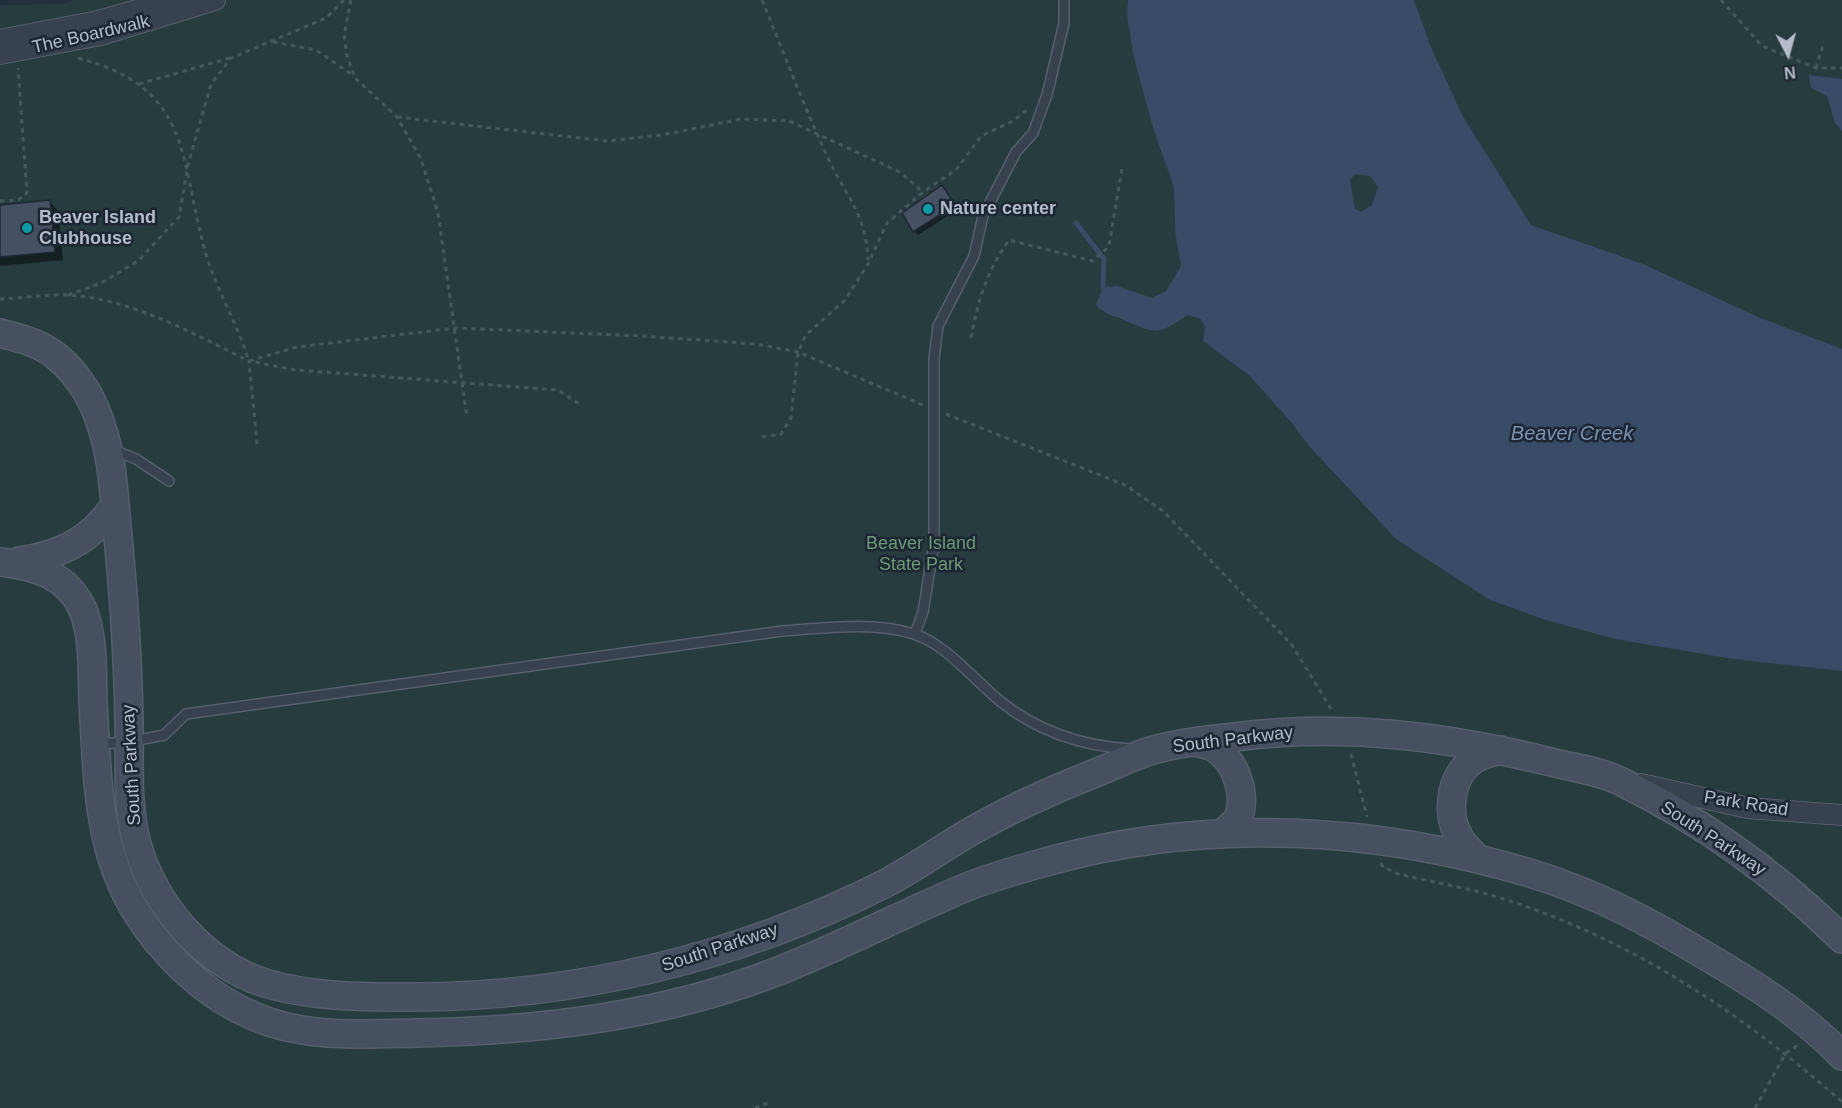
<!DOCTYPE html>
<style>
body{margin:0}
#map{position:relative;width:1842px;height:1108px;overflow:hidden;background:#242f3e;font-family:Arial,sans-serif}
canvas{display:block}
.north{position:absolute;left:1758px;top:24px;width:60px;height:60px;-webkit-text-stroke:4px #1d2633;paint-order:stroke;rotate:174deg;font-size:16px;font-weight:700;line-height:24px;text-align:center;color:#b4bcc9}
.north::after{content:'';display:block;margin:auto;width:21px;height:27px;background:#b4bcc9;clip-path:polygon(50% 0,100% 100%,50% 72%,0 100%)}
</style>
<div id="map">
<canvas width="1842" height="1108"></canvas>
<div class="north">N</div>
</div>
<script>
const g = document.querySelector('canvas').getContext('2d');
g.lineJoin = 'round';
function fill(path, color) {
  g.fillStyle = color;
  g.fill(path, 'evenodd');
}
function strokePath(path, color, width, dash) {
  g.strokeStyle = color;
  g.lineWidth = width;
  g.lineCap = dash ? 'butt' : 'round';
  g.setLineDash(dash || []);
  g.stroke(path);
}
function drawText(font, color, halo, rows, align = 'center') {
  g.font = font + ' Arial,sans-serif';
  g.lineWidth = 5;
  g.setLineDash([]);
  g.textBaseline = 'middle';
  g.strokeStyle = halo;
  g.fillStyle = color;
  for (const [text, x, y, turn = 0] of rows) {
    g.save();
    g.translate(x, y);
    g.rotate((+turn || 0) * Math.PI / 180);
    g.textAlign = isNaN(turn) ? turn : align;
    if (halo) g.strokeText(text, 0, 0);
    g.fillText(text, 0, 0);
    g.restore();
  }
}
fill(new Path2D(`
 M74,0h1768v1108h-1842v-1103l63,-1z`), '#263c3f');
fill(new Path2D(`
 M1128,0h286l16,45 32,70 69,110 112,39 115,53 84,32v322l-109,-12 -118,-20 -69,-19 -56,-20 -94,-61 -86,-92 -19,-25 -41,-46 -47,-35 2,-14 -4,-8 -13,-4c-31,20 -30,20 -64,5 -11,-5 -19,-5 -28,-15l7,-18 14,-1 35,12 14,-7 15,-25 -6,-35 -1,-44 -20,-56 -20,-73 -7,-43zM1355,174l15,2 8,11 -6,18 -11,7 -6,-3 -5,-29z
 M1809,75l33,4v52l-7,-8 -8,-27 -16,-8z`), '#394c67');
fill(new Path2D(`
 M942,187l16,22 -40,26 -4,-4z
 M50,202l8,9 5,49 -63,6v-59z`), '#0007');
strokePath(new Path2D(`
 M1076,223l28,36 -1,28`), '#394c67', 5);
const building = new Path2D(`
 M942,185l13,20 -42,27 -11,-19z
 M50,200l5,52 -55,5v-52z`);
fill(building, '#455162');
strokePath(building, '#1f2835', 1.5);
const lane = new Path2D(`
 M111,449l25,10 33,22
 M915,634l8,-22 11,-68v-185l4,-33 36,-70 9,-40 33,-64 17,-19 14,-38 17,-72v-23
 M97,744l32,-2 35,-7 22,-21 596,-83c42,-3 91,-10 132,3 32,10 60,46 86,67 37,30 83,45 130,48`);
const street = new Path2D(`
 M0,40l98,-19 74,-21
 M0,54l101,-19 114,-35
 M1641,784l107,24 94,7`);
const secondary = new Path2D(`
 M0,333c20,5 40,10 56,23 19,15 34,38 42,60 15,39 16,81 20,121 6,62 10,123 11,184 1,41 -3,84 8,123 17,61 67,120 128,139 44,13 89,14 135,14 167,2 337,-38 486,-114 29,-15 56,-35 84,-51 40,-23 80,-41 123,-58 18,-7 37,-17 57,-23 27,-8 56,-11 84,-14 110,-14 211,-1 317,25 23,6 50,9 71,20 81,40 156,94 220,157
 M19,561c42,-6 71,-20 96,-56
 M0,562c35,4 68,13 83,48 11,28 9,61 10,90 6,111 5,187 90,269 33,31 74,54 119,61 37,6 76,4 113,3 125,-2 249,-17 366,-63 63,-25 123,-57 186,-83 27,-11 57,-19 86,-27 158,-43 325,-33 480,14 62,19 117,48 173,82 48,28 97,59 136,100
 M1194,742c9,2 19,3 26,10 17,14 27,45 18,66 -4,7 -11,11 -17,16
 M1476,857c-6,-7 -15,-14 -18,-22 -13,-25 -7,-65 21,-78 6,-4 15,-5 22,-7`);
strokePath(lane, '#565f6c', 12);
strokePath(street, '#565f6c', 22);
strokePath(secondary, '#565f6c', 30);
strokePath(new Path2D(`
 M351,0l-7,35 3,21 8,22 42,39 24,42 17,54 29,205
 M762,0c22,53 42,107 66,158 19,40 38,56 40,102
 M1721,0l41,46 54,22h26
 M273,42l43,8 38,26
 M78,58c115,30 101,100 127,193 11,38 32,72 44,110l48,-14 158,-19 187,8 114,8 42,8 125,53
 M1816,68l8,-26
 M139,84l91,-26
 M397,117l209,24 56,-6 79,-16 48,2 111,51 23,20
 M0,201l18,-1 9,-7 -9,-125
 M68,295l33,-12 37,-22 41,-44 9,-52 23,-81 20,-26 95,-40 18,-18
 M0,299c22,-1 47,-5 69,-4 65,5 123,38 180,66
 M971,338c7,-38 16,-67 38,-98l84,21 16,-15 13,-78
 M946,414l179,71 38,26 129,134 39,64
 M762,437l19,-3 10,-16 7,-66 8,-17 39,-35 23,-36 19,-41 36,-31 33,-22 25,-34 32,-15 15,-12
 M257,444l-8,-83 47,9 262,20 23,15
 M1351,754l16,63
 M1381,863l2,4 15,7c38,9 78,15 115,28 124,41 232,114 329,200
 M755,1108l16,-6
 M1755,1108l31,-55 12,-8`), '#44595c', 3, [4.5, 4.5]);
strokePath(lane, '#38414e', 9);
strokePath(street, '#38414e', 20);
strokePath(secondary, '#465061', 27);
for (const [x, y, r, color] of [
 [928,209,6,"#0f9aa8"],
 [27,228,6,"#0f9aa8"]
]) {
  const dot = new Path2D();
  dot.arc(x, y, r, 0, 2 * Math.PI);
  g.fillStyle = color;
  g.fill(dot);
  strokePath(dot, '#1d2633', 2);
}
drawText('18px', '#b4bcc9', '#1d2633', [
 ["The Boardwalk",91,35,-13],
 ["South Parkway",1233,740,-7],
 ["South Parkway",132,765,-93],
 ["Park Road",1746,804,9],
 ["South Parkway",1713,839,33],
 ["South Parkway",720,948,-18]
]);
drawText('bold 18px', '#b4bcc9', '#1d2633', [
 ["Nature center",940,209],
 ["Beaver Island",39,218],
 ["Clubhouse",39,239]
], 'left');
drawText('18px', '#6b9a76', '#1d2633', [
 ["Beaver Island",921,544],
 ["State Park",921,565]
]);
drawText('italic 20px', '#7c92b1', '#1d2633', [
 ["Beaver Creek",1572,434]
]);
</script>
